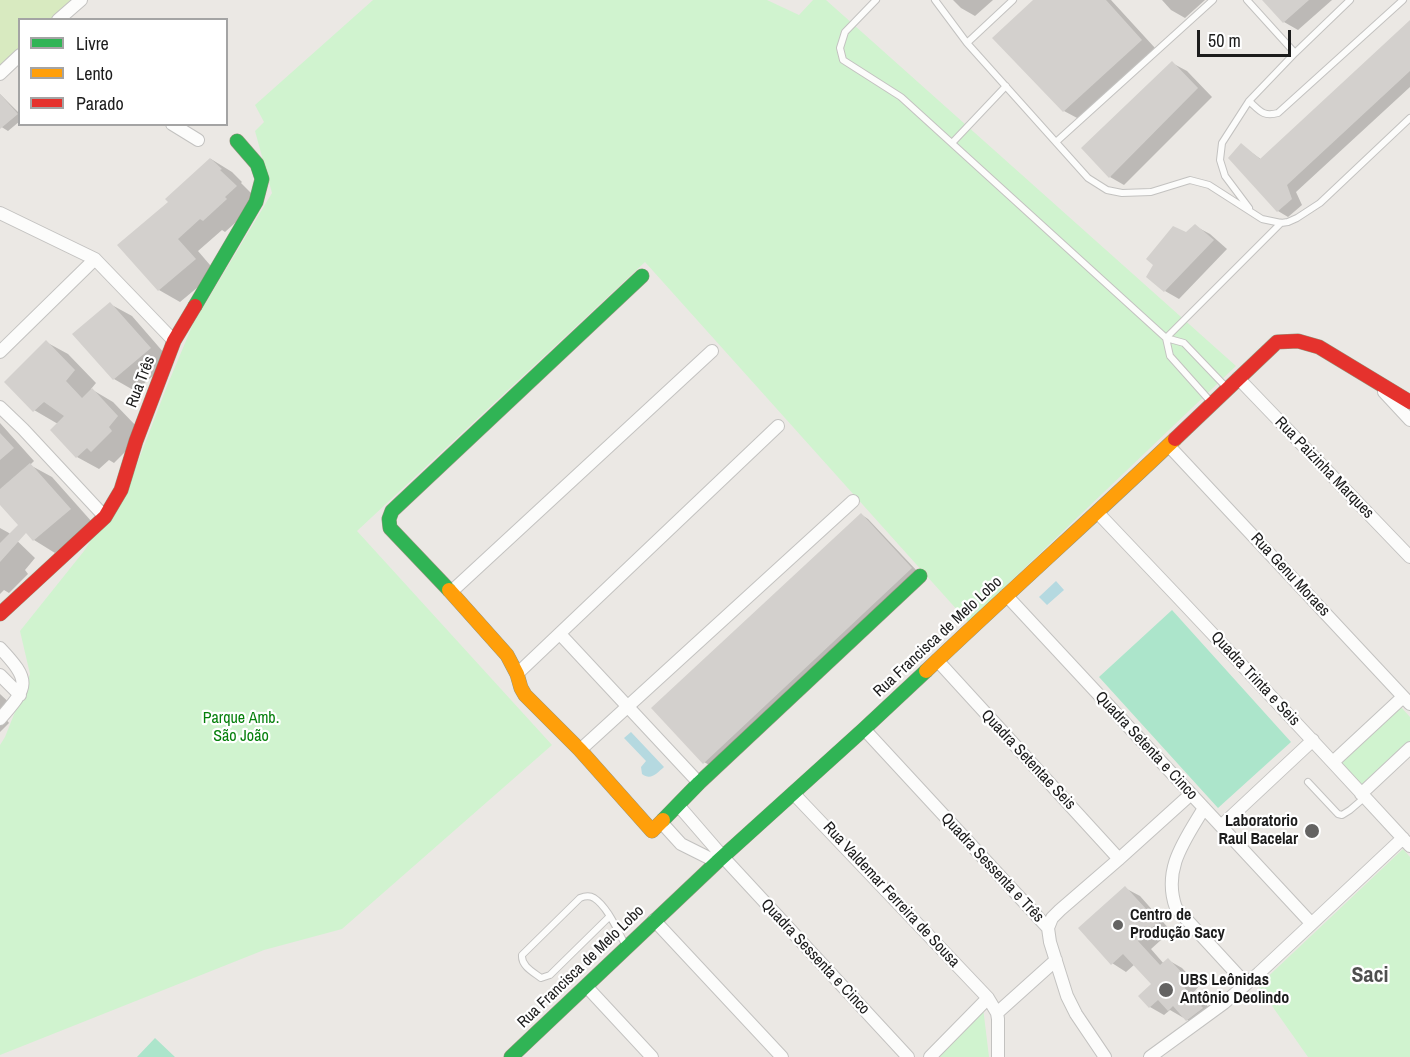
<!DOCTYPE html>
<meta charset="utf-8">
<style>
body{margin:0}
#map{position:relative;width:1410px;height:1057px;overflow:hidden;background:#ebe8e4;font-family:"Archivo Narrow",sans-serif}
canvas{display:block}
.legend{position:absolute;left:18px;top:18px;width:210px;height:108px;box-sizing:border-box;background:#fff;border:2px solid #a4a4a4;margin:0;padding:8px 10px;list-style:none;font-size:18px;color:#1c1c1c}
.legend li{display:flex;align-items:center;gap:12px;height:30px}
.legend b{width:30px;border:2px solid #a4a4a4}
.scale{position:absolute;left:1197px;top:30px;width:94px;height:27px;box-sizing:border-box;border:3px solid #1c1c1c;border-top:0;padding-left:8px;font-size:18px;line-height:21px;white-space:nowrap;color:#1c1c1c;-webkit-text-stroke:4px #fff;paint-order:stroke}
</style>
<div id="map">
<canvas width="1410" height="1057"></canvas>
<ul class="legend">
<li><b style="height:8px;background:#30b455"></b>Livre</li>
<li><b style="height:8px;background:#ff9f0a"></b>Lento</li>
<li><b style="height:8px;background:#e5322d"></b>Parado</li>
</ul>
<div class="scale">50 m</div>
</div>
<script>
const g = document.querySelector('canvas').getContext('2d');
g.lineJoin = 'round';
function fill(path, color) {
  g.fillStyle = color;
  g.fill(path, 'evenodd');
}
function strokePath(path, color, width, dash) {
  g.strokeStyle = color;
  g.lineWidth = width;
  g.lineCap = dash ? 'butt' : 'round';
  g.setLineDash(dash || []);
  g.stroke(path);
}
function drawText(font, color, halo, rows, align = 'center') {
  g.font = font + ' "Archivo Narrow",sans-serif';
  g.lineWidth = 4.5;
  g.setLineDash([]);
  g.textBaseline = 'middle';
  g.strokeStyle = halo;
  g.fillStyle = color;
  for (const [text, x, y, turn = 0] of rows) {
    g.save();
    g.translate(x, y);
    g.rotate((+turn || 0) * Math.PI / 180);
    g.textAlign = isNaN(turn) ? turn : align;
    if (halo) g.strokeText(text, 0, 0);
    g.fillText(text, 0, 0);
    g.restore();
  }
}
fill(new Path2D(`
 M0,0h77l-24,19 -33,1 -1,31 -19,19z`), '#d8eac0');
fill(new Path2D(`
 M373,0h394l32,15 14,-15h13l410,366 -268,256 -323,-360 -288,269 195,214 -210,184 -78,21 -264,105v-310l5,-8 25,-63 -10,-43 64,-80 47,-71 36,-94 26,-62 79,-131 -17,-62 9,-9 -9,-17z
 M1401,707l9,10v29l-46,42 -24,-26z
 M1403,849l7,8v200h-102l-50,-71z
 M983,1007l6,50h-56z`), '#d0f3cf');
fill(new Path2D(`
 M1172,610l119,132 -73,66 -119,-131z
 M155,1038l20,19h-38z`), '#ace5cb');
fill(new Path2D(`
 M1056,581l8,9 -17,15 -8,-8z
 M631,732l33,35c-7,6 -13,14 -22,7l-1,-7 5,-6 -22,-23z`), '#b5d9e0');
fill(new Path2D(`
 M953,0h40l-18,16 -14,-8z
 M1035,0h76l44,48 -76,71 -15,-8 -70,-73z
 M1162,0h43l-20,18 -14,-8z
 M1264,0h68l-34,30 -14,-8z
 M1410,22v65l-114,105 6,13 -14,12 -10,-6 -37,-66 21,15z
 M1172,63l15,8 25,26 -88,88 -14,-8z
 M0,94l20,20v7l-12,10 -8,-5z
 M211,159l21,13 10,10 -1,1 16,16 -10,13 -22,20 -3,-2 -24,21 18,21 -36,30 -21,-12 11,-88z
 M1195,226l15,8 17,15 -48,50 -14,-8 21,-58z
 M110,304l22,12 39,45 -36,30 -21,-12z
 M46,342l22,12 28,29 -5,6 22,13 26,27 -6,15 -19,19 -5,-3 -10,9 -22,-12 -19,-33 -24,-14z
 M0,423l34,38 -4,4 22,12 40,45 -37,31 -21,-13 -34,-38z
 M862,515l6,4 50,53 -207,194 -7,-4z
 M0,528l9,5 26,25 -10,12 3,4 -19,19 -5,-3 -4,4z
 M0,694l15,14 -9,11 3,4 -9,9z
 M1125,888l15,8 31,35 -20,18 13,15 4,-4 14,8 17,18 -5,6 23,24 -16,12 -31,-18 -6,5 -14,-8 -10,-10 14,-13 -19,-20 -9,8 -14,-9z`), '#0003');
fill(new Path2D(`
 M1033,0h73l36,40 -79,72 -71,-74z
 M1262,0h47l-26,23z
 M1410,20v51l-123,114 5,14 -15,13 -49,-54 13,-15 19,16z
 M1172,61l26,27 -89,90 -28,-30z
 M0,94l18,20 -18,15z
 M210,158l12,11 -2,1 17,16 -12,11 2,2 -24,22 -3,-2 -22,20 18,20 -38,32 -41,-46 51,-43 -3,-3z
 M1195,224l19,16 -50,52 -18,-15 7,-12 -7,-6 27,-33 13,6z
 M110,302l41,46 -38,32 -41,-46z
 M46,340l29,30 -9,11 16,17 10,-10 26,28 -9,11 3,4 -21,21 -4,-4 -11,10 -26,-28 14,-14 -20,-14 -11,10 -29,-30z
 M0,433l14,15 -14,12z
 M30,463l41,46 -38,32 -7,-8 -26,29v-19l18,-18 -18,-20v-16z
 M861,513l51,55 -209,196 -52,-56z
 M1125,886l33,36 -20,19 22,24 8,-7 18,19 -6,6 23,25 -17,13 -13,-15 -5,5 -10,-11 -9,8 -11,-12 13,-12 -28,-30 -12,11 -33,-37z`), '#d3d0cd');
const lane = new Path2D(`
 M876,0l-31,32 -5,16 3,12 58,37 265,241 18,5 43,45
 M935,0l32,43 121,135 19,12 15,3 29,-1 39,-12 19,5 53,34 19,4 7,-1 9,-4 23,-15 90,-85
 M1247,0l48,53
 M967,43l46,-43
 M1249,101c11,10 14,16 29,12l125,-113
 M1056,142l157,-142
 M952,143l54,-57
 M1249,208l-24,-32 -5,-16 2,-17 27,-42 46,-48 55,-53
 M1166,338l115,-115
 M1166,338l4,18 41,46
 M1308,782l30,32 4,1 8,-5 14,-12
 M609,917l-59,58 -9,3c-8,-6 -20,-12 -19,-23l58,-57c5,-2 9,-3 14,0 14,9 24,34 32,48`);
const street = new Path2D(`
 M58,20l23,-20
 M0,74l20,-19
 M172,124l26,16
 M0,213l95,46 79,82
 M0,352l95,-93
 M1238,378l172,179
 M1384,392l26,28
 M0,407l23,22 82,88
 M1169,446l241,258
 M1098,513c105,110 209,221 312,333
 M451,592l261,-241
 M1006,595l305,328
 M560,634l139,149
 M0,648c31,33 29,38 0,71
 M937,660l182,199
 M517,674l261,-248
 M0,675l20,20
 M864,729l184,199 2,14 17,54 9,18 29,43
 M580,750l273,-249
 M1333,762l70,-65
 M793,793l195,205 9,15 1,6v38
 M1361,794l49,-46
 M678,805l45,52 185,200
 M1204,808c-19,32 -42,61 -28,100l70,76
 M661,822l20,22 36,18
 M1221,826l92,-86
 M654,920l128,137
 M1048,928l4,-10 8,-8 59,-51 72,-65
 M586,986l66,71
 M997,1013l59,-53
 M930,1057l58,-59
 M1150,1057l74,-54 35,-30 144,-135`);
const fast = new Path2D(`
 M195,306l61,-104 6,-23 -5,-15 -20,-23
 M449,590l-59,-62 -1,-9 3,-8 250,-235
 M663,820l36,-37 221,-207
 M511,1057l206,-195 147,-133 62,-58`);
const slow = new Path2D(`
 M449,590l58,65 10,19 4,14 4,7 55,55 72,81 11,-11
 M926,671c82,-78 167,-154 249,-232`);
const jam = new Path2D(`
 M1175,439l102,-97 21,-1 21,6 91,55
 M0,614l105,-97 16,-27 15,-49 38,-100 21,-35`);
strokePath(lane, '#c3c2c0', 8);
strokePath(street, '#c3c2c0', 14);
strokePath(fast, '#94947c', 15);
strokePath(slow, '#94947c', 15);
strokePath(jam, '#94947c', 15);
strokePath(lane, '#fcfcfb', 6);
strokePath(street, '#fcfcfb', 12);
strokePath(fast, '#30b455', 14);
strokePath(slow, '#ff9f0a', 14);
strokePath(jam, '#e5322d', 14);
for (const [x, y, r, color] of [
 [1312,831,8,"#646362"],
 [1118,925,6,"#646362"],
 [1166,990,8,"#646362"]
]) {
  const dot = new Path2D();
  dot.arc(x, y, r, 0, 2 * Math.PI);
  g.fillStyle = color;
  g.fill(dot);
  strokePath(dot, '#fff', 2);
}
drawText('16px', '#1c1c1c', '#fff', [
 ["Rua Três",141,382,-69],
 ["Rua Paizinha Marques",1324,468,46],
 ["Rua Genu Moraes",1290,575,47],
 ["Rua Francisca de Melo Lobo",938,637,-43],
 ["Quadra Trinta e Seis",1255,679,47],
 ["Quadra Setenta e Cinco",1146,746,47],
 ["Quadra Setentae Seis",1028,760,47],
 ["Quadra Sessenta e Três",992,868,47],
 ["Rua Valdemar Ferreira de Sousa",891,895,47],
 ["Quadra Sessenta e Cinco",815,957,47],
 ["Rua Francisca de Melo Lobo",581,967,-44]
]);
drawText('16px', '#057f0b', '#fff', [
 ["Parque Amb.",241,719],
 ["São João",241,737]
]);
drawText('bold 16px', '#1c1c1c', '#fff', [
 ["Laboratorio",1298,822,"right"],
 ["Raul Bacelar",1298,840,"right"],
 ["Centro de",1130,916],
 ["Produção Sacy",1130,934],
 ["UBS Leônidas",1180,981],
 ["Antônio Deolindo",1180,999]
], 'left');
drawText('bold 22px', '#4f4f4f', '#fff', [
 ["Saci",1370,976]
]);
</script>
